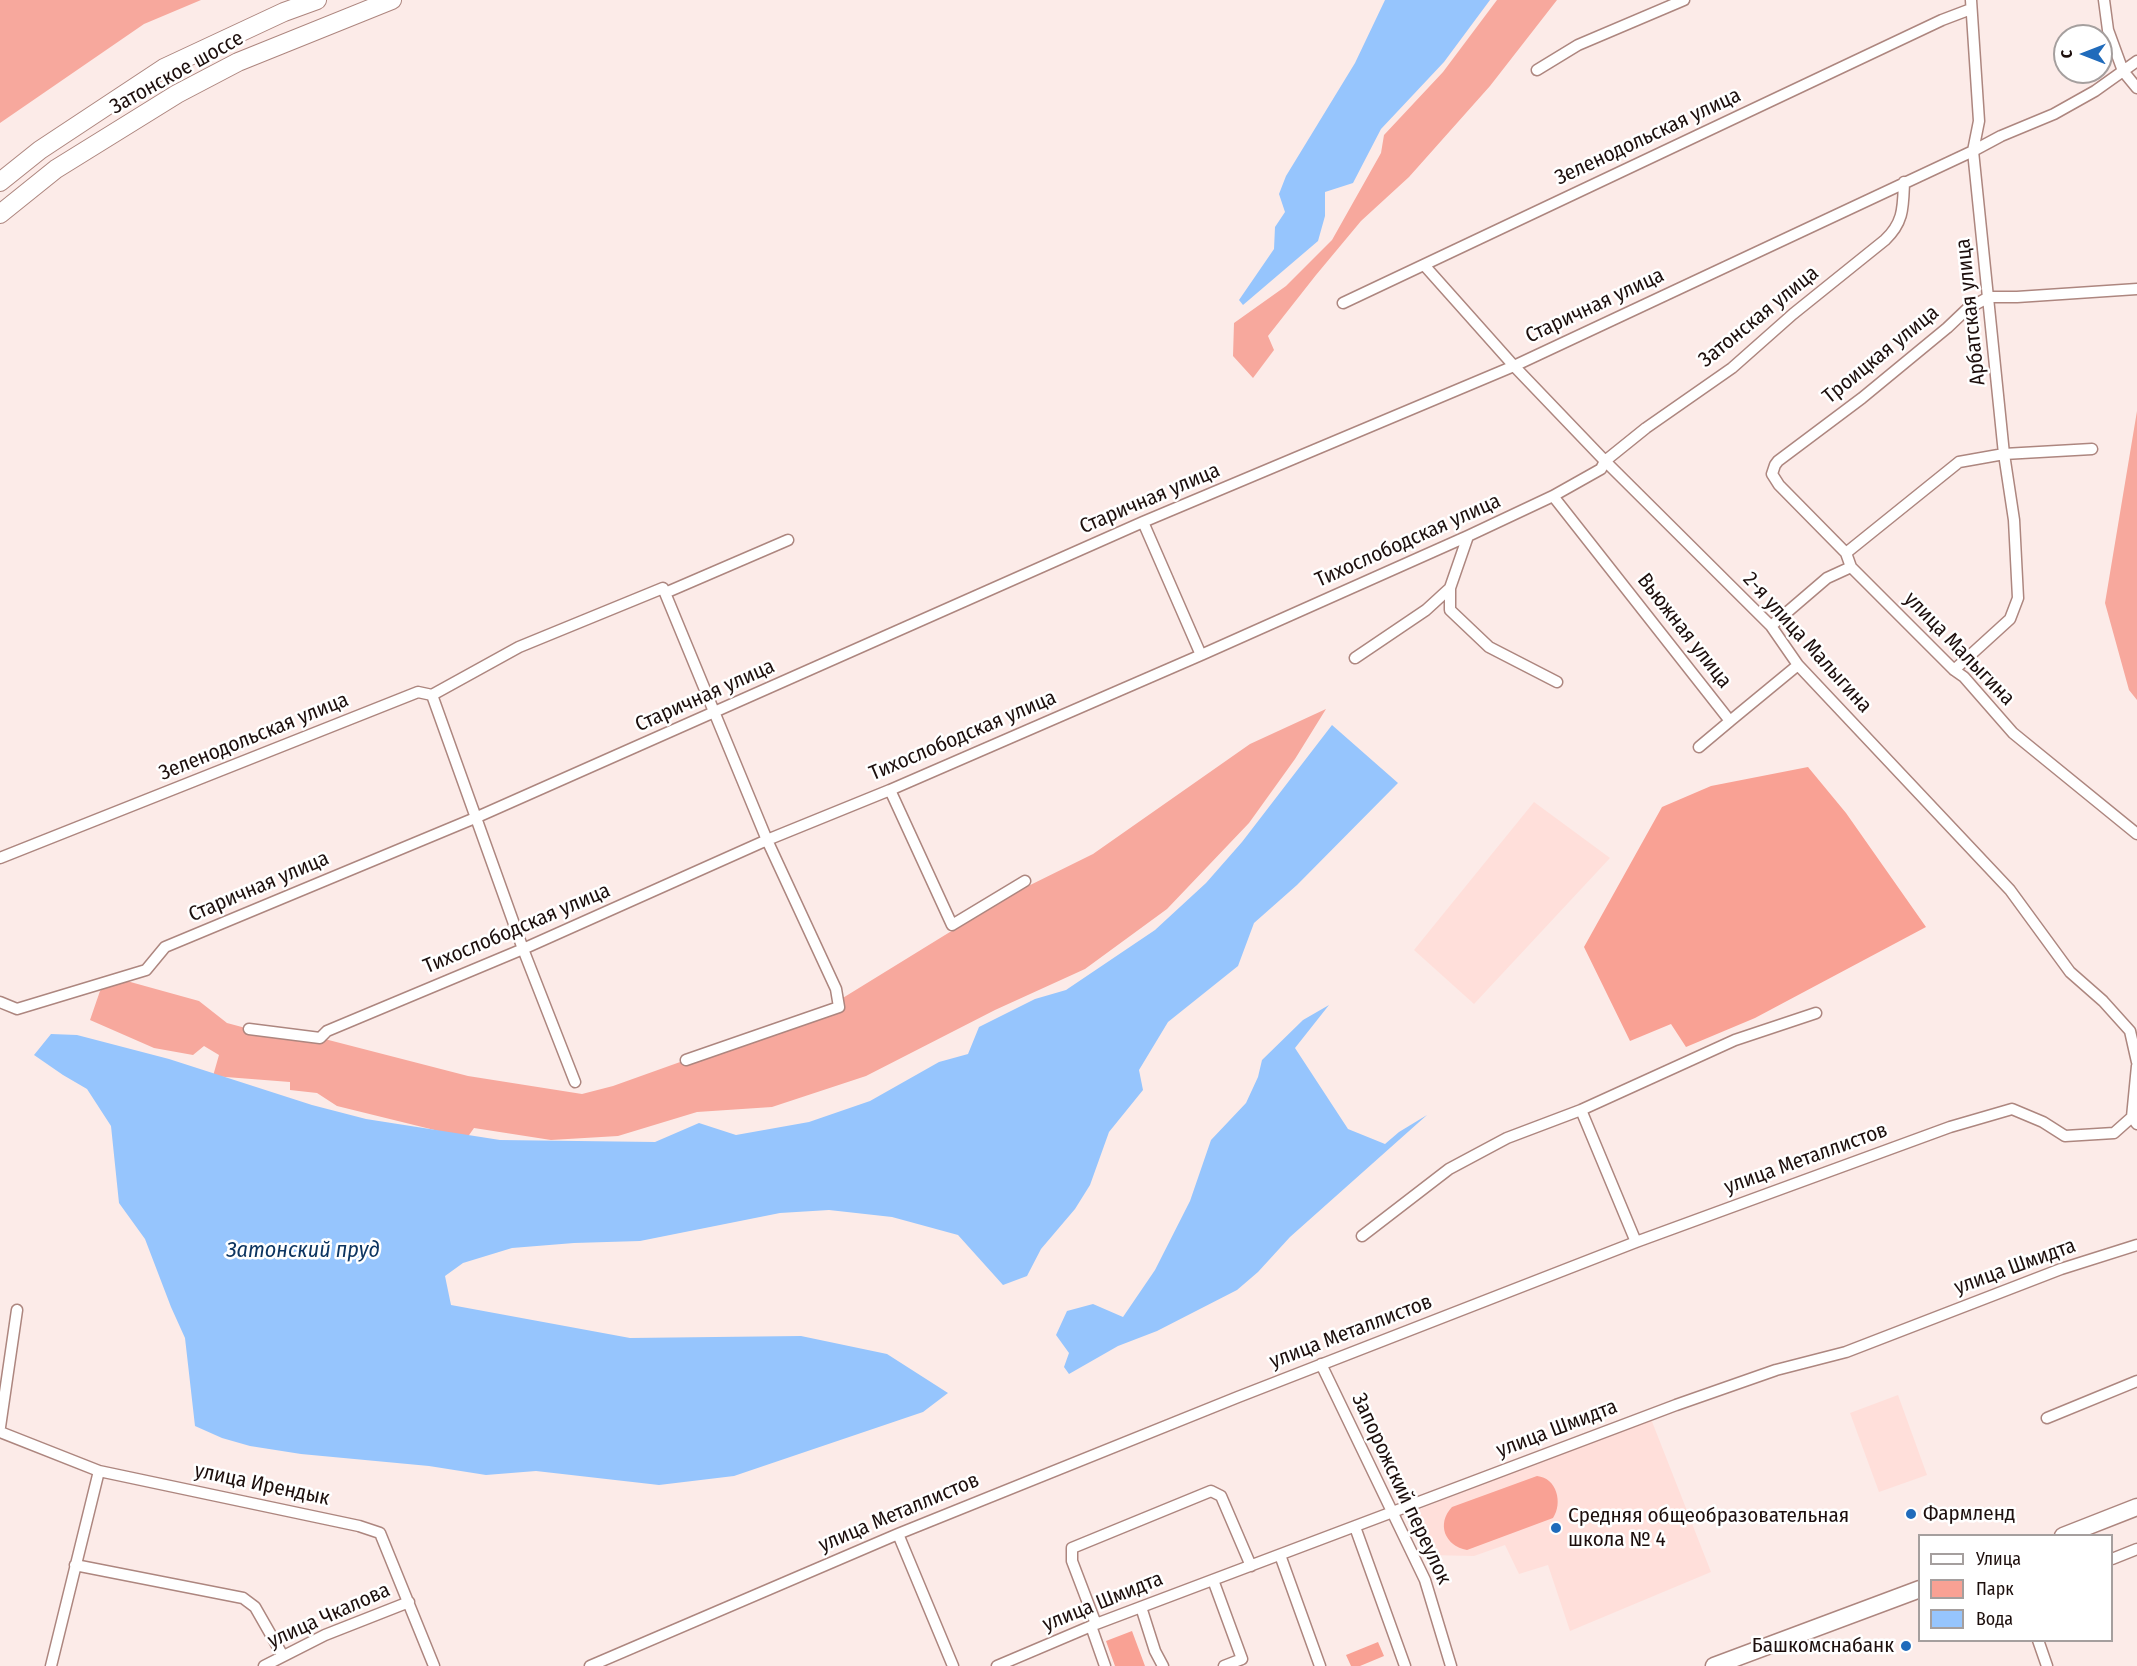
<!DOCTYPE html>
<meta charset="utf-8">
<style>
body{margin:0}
#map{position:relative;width:2137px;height:1666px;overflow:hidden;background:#fcebe8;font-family:"Fira Sans Condensed",sans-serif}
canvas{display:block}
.legend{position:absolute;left:1918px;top:1534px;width:195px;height:108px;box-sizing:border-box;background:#fff;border:2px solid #a59f9e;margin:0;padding:8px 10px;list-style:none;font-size:18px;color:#1d0f0d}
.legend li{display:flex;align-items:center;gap:12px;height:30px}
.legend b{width:30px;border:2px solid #a59f9e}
.north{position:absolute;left:2053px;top:24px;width:60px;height:60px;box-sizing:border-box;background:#fff;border:2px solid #a59f9e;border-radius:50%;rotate:270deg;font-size:16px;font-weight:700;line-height:24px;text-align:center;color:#1d0f0d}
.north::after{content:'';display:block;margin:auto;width:21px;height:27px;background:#206bbb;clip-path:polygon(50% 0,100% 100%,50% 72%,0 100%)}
</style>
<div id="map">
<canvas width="2137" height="1666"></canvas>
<ul class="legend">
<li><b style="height:8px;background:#fff"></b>Улица</li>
<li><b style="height:16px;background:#f9a194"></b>Парк</li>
<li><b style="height:16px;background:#96c5fd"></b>Вода</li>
</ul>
<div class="north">С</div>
</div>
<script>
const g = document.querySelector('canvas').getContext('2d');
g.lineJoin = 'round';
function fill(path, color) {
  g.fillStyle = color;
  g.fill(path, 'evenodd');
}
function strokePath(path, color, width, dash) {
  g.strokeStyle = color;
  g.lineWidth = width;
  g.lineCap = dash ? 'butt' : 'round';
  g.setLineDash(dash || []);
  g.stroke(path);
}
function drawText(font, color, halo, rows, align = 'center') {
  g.font = font + ' "Fira Sans Condensed",sans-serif';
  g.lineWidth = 5;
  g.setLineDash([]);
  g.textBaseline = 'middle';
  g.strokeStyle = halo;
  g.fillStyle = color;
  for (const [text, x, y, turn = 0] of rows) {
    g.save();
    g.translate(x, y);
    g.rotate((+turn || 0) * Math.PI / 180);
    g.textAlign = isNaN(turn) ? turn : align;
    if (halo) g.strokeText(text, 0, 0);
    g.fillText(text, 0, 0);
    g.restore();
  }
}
fill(new Path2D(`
 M1534,802l76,56 -136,146 -60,-54z
 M1898,1395l29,80 -48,17 -29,-79z
 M1651,1419l60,153 -141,59 -22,-66 -29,9 -14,-29 -31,11 -46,-1 -16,-43z`), '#ffdfda');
fill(new Path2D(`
 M1808,767l38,46 80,114 -171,91 -69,29 -15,-23 -41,17 -46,-94 78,-140 49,-21z
 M1537,1476c20,2 26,27 16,42l-86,32c-22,-4 -31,-26 -15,-43z
 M1132,1631l13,35h-30l-9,-25z
 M1378,1642l6,14 -24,10h-9l-5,-11z`), '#f9a194');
fill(new Path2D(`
 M0,0h201l-57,24 -144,99z
 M1497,0h60l-67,86 -81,91 -48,44 -45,54 -48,61 6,14 -21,28 -20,-22 1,-33 52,-37 46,-46 49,-87 3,-18 59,-63z
 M2137,411v289l-8,-10 -24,-87z
 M1326,709l-31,50 -46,64 -82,86 -82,60 -90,41 -129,66 -94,31 -75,5 -79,24 -67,4 -77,-12 -7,10 -130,-32 -20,-13 -27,-3v-8l-77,-6 6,-21 -15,-9 -11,9 -39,-7 -64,-28 10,-29 16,-13 83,23 28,22 67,18 19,-5 155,40 114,18 31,-8 207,-74 190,-117 83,-41 157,-110z`), '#f7a89d');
fill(new Path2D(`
 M1385,0h105l-46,62 -63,67 -28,54 -28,9v24l-7,25 -75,64 -4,-5 35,-51 1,-22 10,-15 -6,-18 7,-18 69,-113z
 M1332,725l66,58 -101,102 -43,38 -16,43 -70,56 -29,48 4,20 -34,42 -19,53 -15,24 -34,40 -14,27 -24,9 -45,-50 -66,-18 -63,-7 -49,3 -140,28 -66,2 -62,5 -49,15 -18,13 6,29 179,33 171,-2 86,18 61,39 -25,19 -189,64 -75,9 -123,-14 -50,4 -57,-9 -128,-12 -51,-8 -28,-8 -27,-12 -10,-88 -14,-31 -26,-68 -26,-36 -8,-77 -24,-37 -24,-14 -29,-20 17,-21 26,1 92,24 143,46 54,14 134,21 155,2 44,-19 37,12 73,-13 61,-21 69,-39 29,-8 11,-27 56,-28 31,-9 89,-60 51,-47 36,-41z
 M1329,1005l-34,43 53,81 37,15 14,-12 28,-17 -137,122 -32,35 -21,18 -80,41 -39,15 -49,28 -5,-7 5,-14 -13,-18 11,-24 26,-7 30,13 32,-47 35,-69 21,-61 35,-37 12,-26 4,-17 41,-40z`), '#96c5fd');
const street = new Path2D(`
 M2104,0l4,30 15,41 14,17
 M1537,70l41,-25 106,-45
 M1424,265l90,101 91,95 166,165 27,39 212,225 60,82 33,29 27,30 7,31
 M2137,289l-120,8h-28l-22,12 -20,19 -85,70 -84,63 -3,4 -3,9 7,11 67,68 5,14 103,103 10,7 49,56 124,101
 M1343,303l599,-283 29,-11
 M1553,496l177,225 68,-56
 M1143,522l58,133
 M1846,553l113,-91 45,-8 88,-5
 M1450,588v22l39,37 68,35
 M665,593l123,-53
 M1771,626l56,-48 24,-11
 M1355,658l71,-48 24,-22 18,-52
 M1954,670l56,-51 8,-21 -4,-78 -10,-66 -31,-303 6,-30 -8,-121
 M432,695l87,-48 144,-59 104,252 69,149 3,18 -153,53
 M1699,747l31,-26
 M890,790l62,135 73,-44
 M0,858l418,-166 14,3 91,254 52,133
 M0,1002l17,7 129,-39 19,-23 310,-129 668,-296 371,-156 459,-215 28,-15 53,-22 41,-23 42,-30
 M249,1029l71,9 7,-7 196,-82 244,-109 123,-50 311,-135 267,-119 85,-40 48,-27 4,-8 41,-33 86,-60 61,-54 92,-74c19,-18 18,-33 19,-58
 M2137,1066l-5,51 5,7
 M1581,1110l55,132
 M1362,1236l87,-67 58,-31 74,-28 154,-70 81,-27
 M1321,1364l104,216 26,86
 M2047,1418l90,-37
 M0,1427l17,-117
 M0,1432l99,39 260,55 21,7 54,133
 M1355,1527l50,139
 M898,1534l55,132
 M1280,1555l40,111
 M2112,1559l25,-10
 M75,1565l168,33 12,9 28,49
 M1213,1580l29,79 -18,7
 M1141,1607l14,44 8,15
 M1096,1624l-24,-63v-13l139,-57 10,5 30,70
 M1091,1626l14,40
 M2038,1640l9,26
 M51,1666l48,-195
 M264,1666l61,-31 84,-33
 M590,1666l308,-132 340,-137 398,-155 314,-115 62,-18 31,13 22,14 49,-3 18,-16
 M997,1666l99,-42 580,-219 100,-35 70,-18 215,-83 76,-24`);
const secondary = new Path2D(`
 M2063,1536l74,-29
 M1714,1666l206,-77`);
const primary = new Path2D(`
 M0,182l40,-32 124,-82 120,-56 33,-12
 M0,214l56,-45 121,-75 61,-32 154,-62`);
strokePath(street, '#ad867f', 13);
strokePath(secondary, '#ad867f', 19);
strokePath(primary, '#ad867f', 20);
strokePath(street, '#fff', 10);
strokePath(secondary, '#fff', 16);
strokePath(primary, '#fff', 18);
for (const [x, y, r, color] of [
 [1911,1514,6,"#206bbb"],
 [1556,1528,6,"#206bbb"],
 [1906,1646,6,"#206bbb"]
]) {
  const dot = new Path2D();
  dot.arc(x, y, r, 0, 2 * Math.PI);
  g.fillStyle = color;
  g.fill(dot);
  strokePath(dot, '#fff', 2);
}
drawText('21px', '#1d0f0d', '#fff', [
 ["Затонское шоссе",177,73,-29],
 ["Зеленодольская улица",1648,137,-25],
 ["Старичная улица",1595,306,-25],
 ["Арбатская улица",1971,312,-96],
 ["Затонская улица",1759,317,-39],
 ["Троицкая улица",1881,355,-39],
 ["Старичная улица",1150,499,-23],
 ["Тихослободская улица",1408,541,-24],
 ["Вьюжная улица",1684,631,52],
 ["2-я улица Малыгина",1807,643,48],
 ["улица Малыгина",1959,649,46],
 ["Старичная улица",705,696,-24],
 ["Тихослободская улица",963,736,-23],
 ["Зеленодольская улица",254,737,-22],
 ["Старичная улица",259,887,-23],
 ["Тихослободская улица",517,929,-23],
 ["улица Металлистов",1806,1159,-20],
 ["улица Шмидта",2015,1267,-20],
 ["улица Металлистов",1351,1332,-21],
 ["улица Шмидта",1557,1429,-21],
 ["улица Ирендык",262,1485,12],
 ["Запорожский переулок",1401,1489,65],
 ["улица Металлистов",899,1513,-23],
 ["улица Шмидта",1103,1602,-22],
 ["улица Чкалова",329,1616,-24]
]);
drawText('21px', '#1d0f0d', '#fff', [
 ["Фармленд",1923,1514],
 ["Средняя общеобразовательная",1568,1516],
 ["школа № 4",1568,1540],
 ["Башкомснабанк",1894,1646,"right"]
], 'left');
drawText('italic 22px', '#0d3561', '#fff', [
 ["Затонский пруд",303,1251]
]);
</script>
